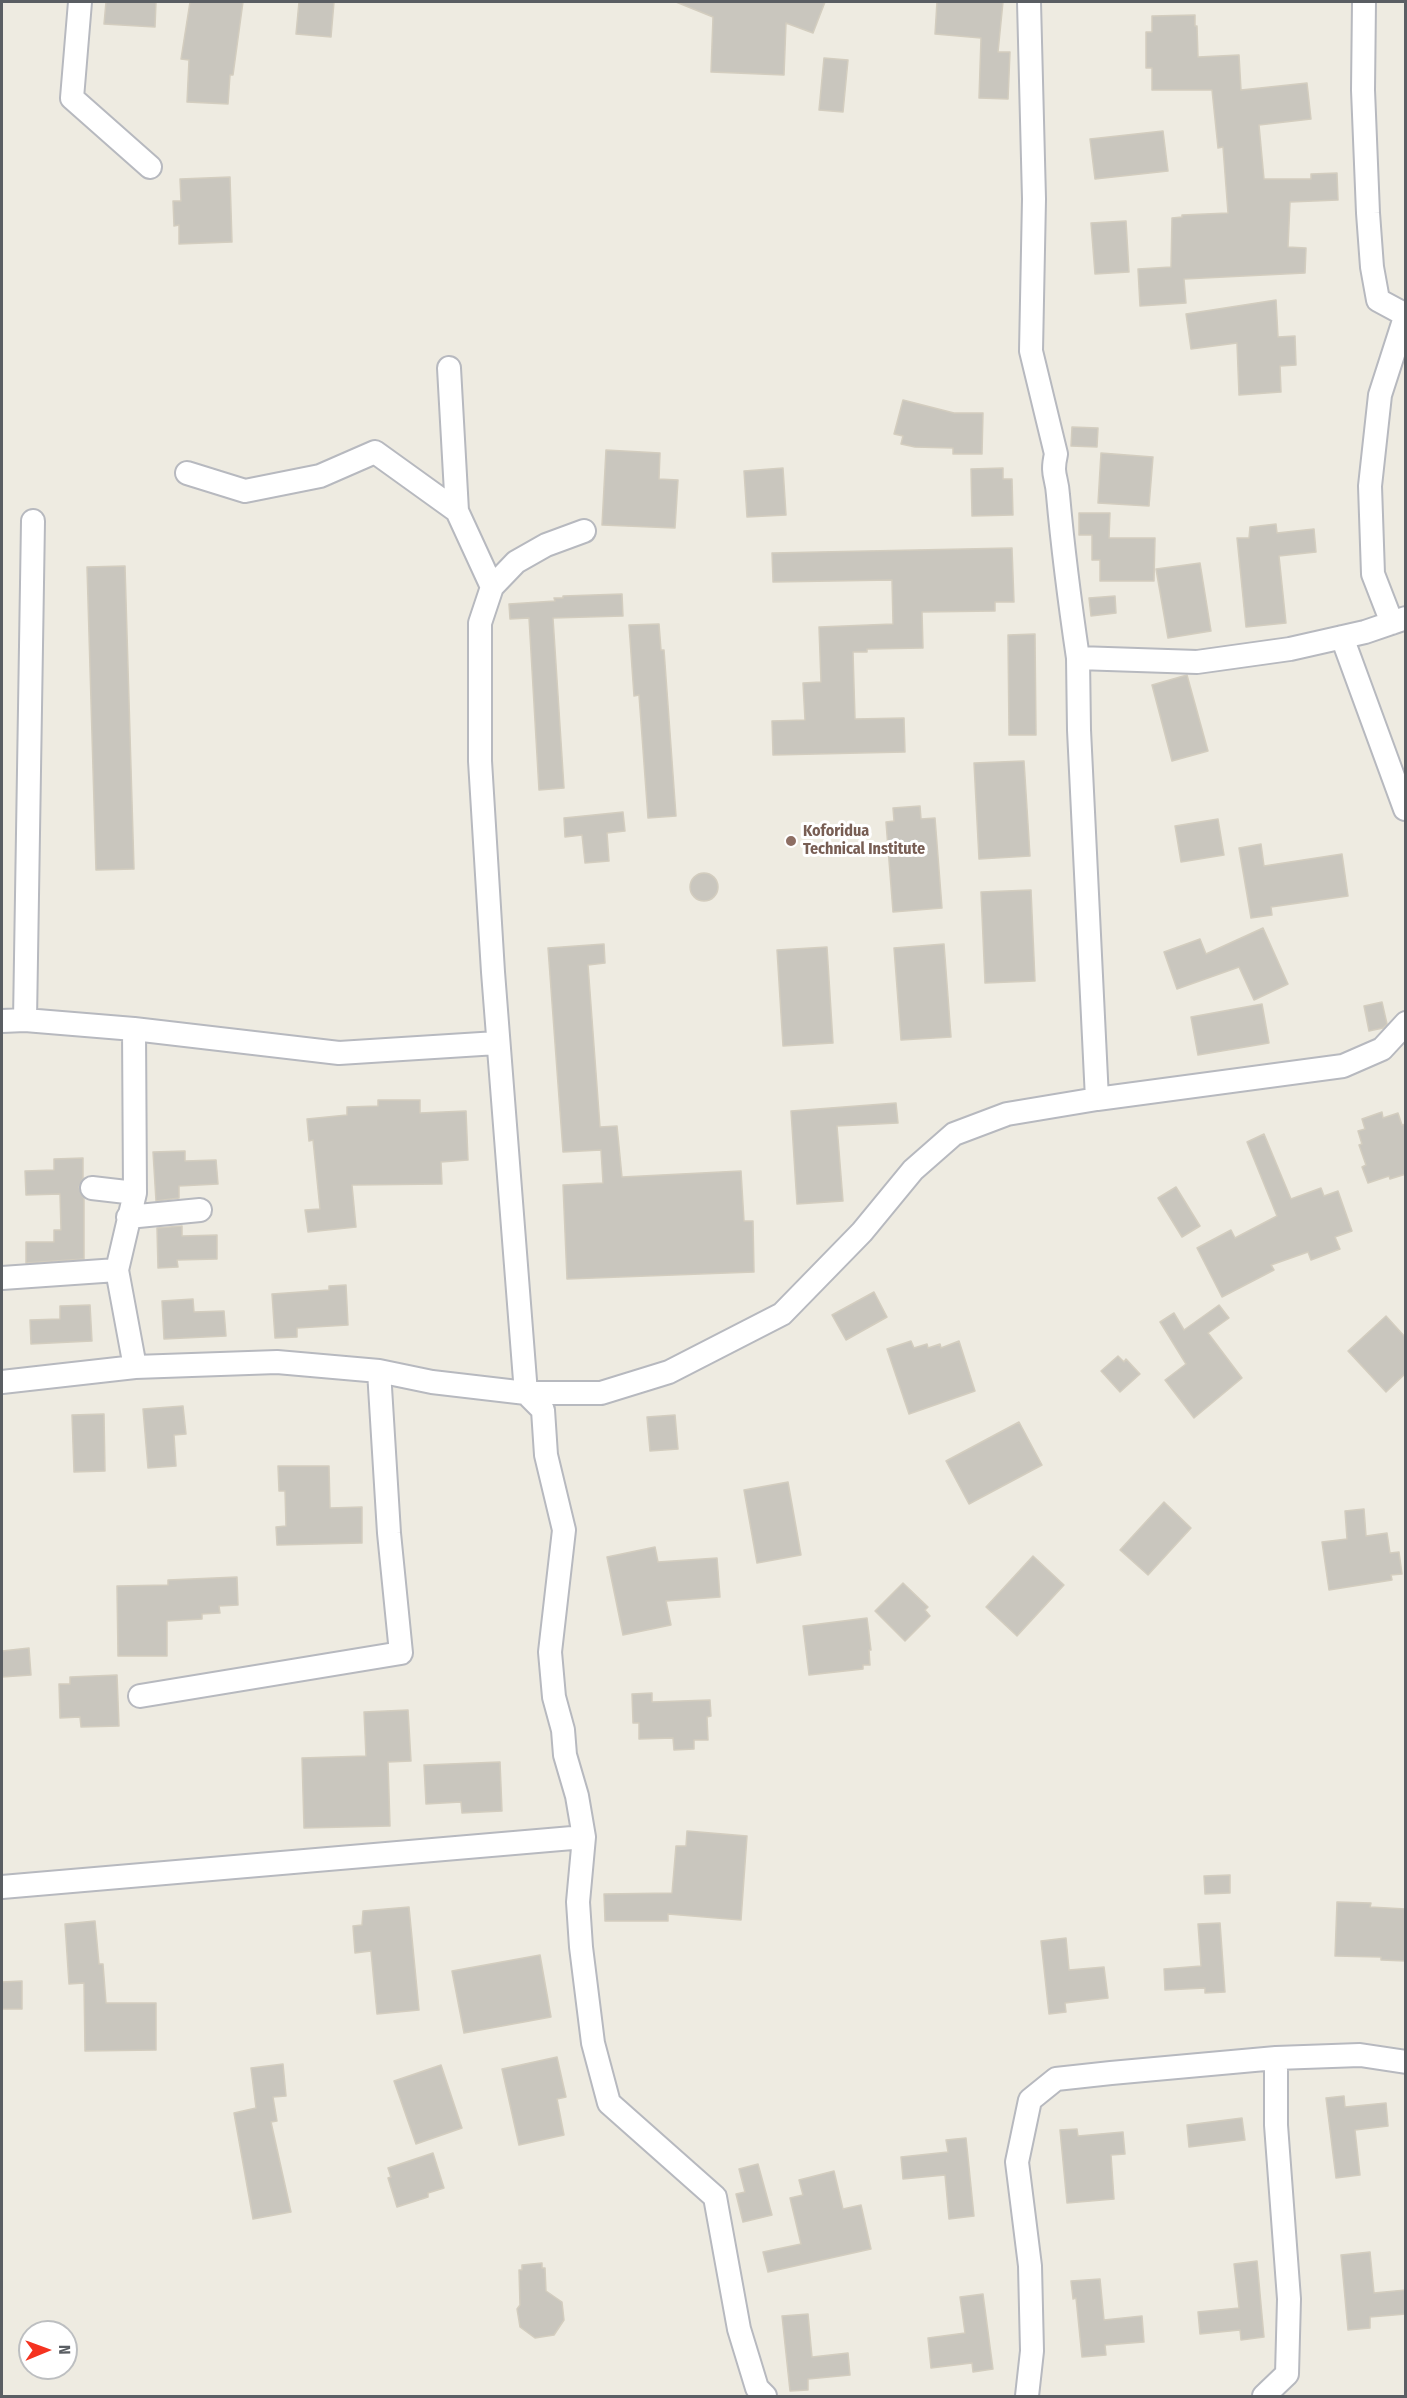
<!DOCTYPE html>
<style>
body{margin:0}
#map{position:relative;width:1407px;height:2398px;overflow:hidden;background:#eeebe1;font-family:"Fira Sans Condensed",sans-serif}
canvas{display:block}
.frame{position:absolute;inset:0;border:3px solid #5a5e63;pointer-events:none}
.north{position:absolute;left:18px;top:2320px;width:60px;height:60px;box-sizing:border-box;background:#fff;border:2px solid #bdbfc1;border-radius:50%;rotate:89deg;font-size:16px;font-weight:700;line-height:24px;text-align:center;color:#5a5e63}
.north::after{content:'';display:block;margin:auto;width:21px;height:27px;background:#f53320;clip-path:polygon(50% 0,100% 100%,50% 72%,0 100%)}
</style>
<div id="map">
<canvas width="1407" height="2398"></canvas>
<div class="frame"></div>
<div class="north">N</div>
</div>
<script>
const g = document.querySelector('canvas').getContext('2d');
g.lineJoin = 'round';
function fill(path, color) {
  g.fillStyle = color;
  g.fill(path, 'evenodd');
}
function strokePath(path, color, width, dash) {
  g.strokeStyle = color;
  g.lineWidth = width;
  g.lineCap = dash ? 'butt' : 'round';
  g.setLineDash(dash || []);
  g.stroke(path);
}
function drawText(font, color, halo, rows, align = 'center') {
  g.font = font + ' "Fira Sans Condensed",sans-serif';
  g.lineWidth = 6;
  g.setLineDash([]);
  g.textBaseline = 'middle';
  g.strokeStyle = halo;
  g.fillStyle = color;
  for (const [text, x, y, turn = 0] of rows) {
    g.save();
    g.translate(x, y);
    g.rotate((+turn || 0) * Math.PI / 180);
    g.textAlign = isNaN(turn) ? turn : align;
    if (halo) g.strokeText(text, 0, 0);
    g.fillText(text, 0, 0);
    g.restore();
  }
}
const building = new Path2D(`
 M106,2h50l-1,25 -51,-3z
 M190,2h53l-10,73h-3l-2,29 -41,-2 2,-42 -8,-1z
 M299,2h35l-3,35 -35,-3z
 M676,2h149l-12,31 -27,-10 -2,52 -73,-3 2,-55z
 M937,2h66l-5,50h12l-2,47 -29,-1 2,-60 -46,-4z
 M1195,15v11h2l1,31 41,-2 2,35 66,-7 4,36 -52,6 5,54h47v-5l26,-1 1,27 -48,2 -2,45 18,1 -1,25 -121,6 2,24 -46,3 -2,-37 33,-2 1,-49 10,-1v-2l46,-2 -5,-66 -5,1 -6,-58h-60v-22h-6v-36h6v-16z
 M824,58l24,2 -5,52 -24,-2z
 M1163,131l5,40 -73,8 -5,-40z
 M230,177l2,65 -53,2v-19l-5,1 -1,-25h8l-1,-22z
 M1126,221l3,51 -34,2 -4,-51z
 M1276,300l2,37 17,-1 1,29 -16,1 1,26 -42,3 -2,-52 -46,6 -5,-35z
 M903,400l51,13h29l-1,41h-29v-6l-38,-1 -14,-3 2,-8 -9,-2z
 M1072,427l26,1 -1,19 -26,-1z
 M606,450l54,3 -1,26 19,1 -3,48 -73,-3z
 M1101,453l52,4 -4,49 -51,-3z
 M783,468l3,47 -39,2 -3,-46z
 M1003,468v11h9l1,36 -41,1 -1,-47z
 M1079,513h31l-1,25h46l-1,43h-54v-21h-8v-25h-13z
 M1276,524l1,9 37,-4 2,23 -37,4 7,67 -40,4 -9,-89h12l1,-11z
 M1012,548l2,54h-19v9l-73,1 1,36 -56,1v3h-14l2,67 49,-1 1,34 -132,3 -1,-34 33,-1 -2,-37 18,-1 -2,-55 74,-3 -1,-44 -119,2 -1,-29z
 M1200,563l11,68 -43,7 -12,-69z
 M125,566l9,303 -38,1 -9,-303z
 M622,594l1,22 -70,2 11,170 -25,2 -10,-172 -19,1 -1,-15 46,-3 -1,-3h9v-2z
 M1115,596l1,17 -25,3 -2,-18z
 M659,624l2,26h3l12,166 -28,2 -9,-123 -5,1 -5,-71z
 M1035,634l1,101h-27l-1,-100z
 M1187,675l21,76 -36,10 -20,-76z
 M1024,761l6,95 -51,3 -5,-96z
 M920,806l1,13 14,-1 7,90 -49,4 -7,-90 8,-1 -1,-13z
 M623,812l2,19 -18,2 2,28 -24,2 -3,-28 -17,2 -1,-19z
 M1218,819l6,36 -43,7 -6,-36z
 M1261,844l3,22 78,-12 6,42 -77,11 1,8 -21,3 -12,-70z
 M690 887a14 14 0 1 1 28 0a14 14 0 1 1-28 0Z
 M1031,890l4,91 -50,2 -4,-91z
 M1263,928l25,56 -34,16 -15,-33 -62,22 -13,-37 36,-13 6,15z
 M604,944l1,19 -17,2 12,162 17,-1 5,51 119,-6 3,50h9l1,51 -187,7 -4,-94 40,-2 -2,-33 -38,2 -15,-204z
 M944,944l7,93 -50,3 -7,-92z
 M827,947l6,96 -50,3 -6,-96z
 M1382,1002l5,22 -4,4 -14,3 -5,-25z
 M1262,1004l7,39 -71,12 -7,-38z
 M378,1100h42v13l46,-2 2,49 -27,2 1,22 -90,1 4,42 -48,5 -3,-22 15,-1 -7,-69 -4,1 -2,-22 40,-4v-8l31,-1z
 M896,1103l2,20 -61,3 6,75 -46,3 -6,-93z
 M1382,1112l1,6 15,-5 4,12 4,-1v50l-16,5 -1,-3 -21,7 -6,-16 4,-2 -7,-20 3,-1 -4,-13 7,-2 -3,-10z
 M1264,1134l27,65 30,-11 3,8 14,-5 14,40 -17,6 5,12 -29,11 -3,-8 -37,13 3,5 -52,27 -25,-49 34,-18 4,8 42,-22 -30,-74z
 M185,1151v10l31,-1 2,24 -39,2v12l-23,3 -3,-49z
 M83,1158v20l-4,9 5,12v60l-58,4v-21h28v-12h7l-1,-36 -34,1 -1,-24 29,-1v-11z
 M1176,1187l24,39 -18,11 -24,-39z
 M182,1226v10l35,-1v24l-40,1 1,7 -20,1 -1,-40z
 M346,1285l2,40 -51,3v9l-22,1 -3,-44 57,-4v-4z
 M874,1292l13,25 -41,23 -14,-25z
 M193,1299l1,13 30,-1 2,25 -62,3 -2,-38z
 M90,1305l2,36 -61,3 -1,-24 30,-1v-13z
 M1219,1305l10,13 -21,15 34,45 -48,40 -29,-38 21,-16 -26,-42 14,-9 10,17z
 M1386,1316l20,22v35l-20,19 -38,-41z
 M911,1341l3,7 13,-4 1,4 12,-4 1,4 18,-7 16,50 -66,23 -22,-65z
 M1118,1356l6,6 2,-3 14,15 -20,18 -19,-21z
 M183,1406l3,28 -12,1 2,31 -28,2 -5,-59z
 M104,1414l1,57 -31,1 -2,-57z
 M675,1415l3,34 -28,2 -3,-34z
 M1019,1422l23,43 -73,39 -23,-43z
 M278,1466h51l1,42 32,-1v36l-85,2 -1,-18 10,-1 -1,-35h-6z
 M788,1482l13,73 -44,8 -13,-73z
 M1164,1502l27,26 -43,47 -28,-25z
 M1364,1509l2,27 21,-3 3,20 9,-1 3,22 -11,1 1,5 -63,10 -7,-48 25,-3 -2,-28z
 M655,1547l3,15 59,-4 3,39 -54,4 5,24 -48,10 -16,-78z
 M1033,1556l31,29 -47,51 -31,-29z
 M237,1577l1,28 -19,1 1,7 -18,1v5l-35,2v35h-49l-1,-70 51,-1v-5z
 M903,1583l25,24 -3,3 5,6 -25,25 -30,-30z
 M867,1618l4,32h-2l1,15h-7v4l-54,6 -6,-49z
 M29,1648l2,27 -29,2v-26z
 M117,1675l2,51 -38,1 -1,-10 -20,1 -1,-34h11v-7z
 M652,1693v9l58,-2 1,16 -4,1 1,23h-14v9l-20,1 -1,-12 -34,1v-16h-6l-1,-29z
 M408,1710l3,51 -23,1 2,64 -86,2 -2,-70 64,-2 -2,-44z
 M500,1762l2,49 -40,2 -1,-11 -35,2 -2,-39z
 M687,1831l60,5 -6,84 -73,-6v7h-63l-1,-27 68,-1 4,-47h10z
 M1230,1875v18l-25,1 -1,-18z
 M1337,1902l34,1 -1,4 36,2v52l-25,-1v-3l-46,-1z
 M409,1907l10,103 -42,4 -6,-63 -16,2 -2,-27 9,-1 1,-14z
 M95,1921l4,43h4l3,39h50v47l-71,1 -1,-68 -15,1 -4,-60z
 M1220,1923l5,69 -20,1v-5l-40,2 -1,-21 37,-3 -3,-42z
 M1066,1938l3,32 35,-3 4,31 -43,5 1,9 -17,2 -8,-73z
 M540,1955l11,62 -87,16 -12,-62z
 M22,1981v28h-20v-27z
 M557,2057l9,40 -9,2 7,36 -45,10 -17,-76z
 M283,2064l3,32 -13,1 4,24 -6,1 20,90 -38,7 -19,-106 22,-5 -5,-40z
 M441,2065l21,63 -46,16 -22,-63z
 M1344,2096l1,11 41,-4 2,23 -33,4 5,45 -24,3 -10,-80z
 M1242,2118l3,22 -56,7 -2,-22z
 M1077,2129l1,7 45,-4 2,22 -14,1 3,44 -47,4 -7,-73z
 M966,2138l8,78 -25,3 -4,-44 -42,4 -2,-22 47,-5 -2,-12z
 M433,2153l11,35 -16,5v4l-31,10 -9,-29 3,-1 -3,-9z
 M758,2164l14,51 -29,7 -7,-28 9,-2 -6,-23z
 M834,2171l9,38 18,-4 10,44 -103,23 -5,-20 38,-8 -11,-46 13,-3 -4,-15z
 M1370,2252l4,41 32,-3v24l-36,3v11l-22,2 -7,-75z
 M1257,2261l7,76 -23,3 -1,-10 -40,4 -2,-22 41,-4 -5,-44z
 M542,2263v5h3l1,23 16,11 2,18 -10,15 -19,3 -15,-11 -3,-18 3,-4 -1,-35h3v-5z
 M1100,2279l4,41 38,-4 2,26 -39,3 1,10 -24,2 -6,-59 -3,1 -2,-18z
 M983,2294l10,75 -20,3 -1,-9 -41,5 -3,-30 37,-5 -5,-36z
 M808,2314l4,43 36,-4 2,22 -42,4v11l-18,1 -8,-75z`);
fill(building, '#c9c6be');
strokePath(building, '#d3cdbf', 1.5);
const minor = new Path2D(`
 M80,2l-8,96 78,69
 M1029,2l5,197 -3,152 25,103c-5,22 1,22 2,41 5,55 12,109 20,163
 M1364,2l-1,88 5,123 4,54 6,33 26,14
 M449,368l8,143
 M187,473l58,18 75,-15 55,-24 82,59 35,76
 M584,531l-38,14 -30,17 -24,25 -12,36v138l13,211 33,421 17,17 3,45 18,75 -14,122 4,45 9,33 2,25 12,41 7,41
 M1392,623l-19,-49 -3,-88 10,-91 26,-81
 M1342,637l63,172
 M25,1020l8,-499
 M2,1021l23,-1 109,9 205,24 158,-10
 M134,1029l1,164 -18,77 18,97
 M1097,1099l246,-33 39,-17 24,-26
 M92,1188l43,5
 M128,1217l72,-7
 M2,1278l115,-8
 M2,1382l133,-15 142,-5 102,9 53,11 94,11h75l68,-21 113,-58 80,-82 51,-62 41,-36 53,-20 90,-15 -18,-369 -1,-72 119,4 93,-13 75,-17 41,-14
 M140,1696l261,-43 -12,-120 -10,-162
 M2,1887l582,-50 -6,65 3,45 12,96 16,60 106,94 24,132 18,59 8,8
 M1027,2396l5,-45 -2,-85 -13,-104 13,-62 26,-21 55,-6 165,-15 84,-3 46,7
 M1264,2396l23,-22 2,-75 -13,-174v-67`);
strokePath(minor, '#b7b9bf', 26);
strokePath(minor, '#fff', 22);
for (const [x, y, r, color] of [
 [791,841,6,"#8d6e63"]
]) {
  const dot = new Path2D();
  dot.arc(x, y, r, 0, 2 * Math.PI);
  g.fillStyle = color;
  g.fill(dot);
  strokePath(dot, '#fff', 2);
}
drawText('bold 16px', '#785e54', '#fff', [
 ["Koforidua",803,832],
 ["Technical Institute",803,850]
], 'left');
</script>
